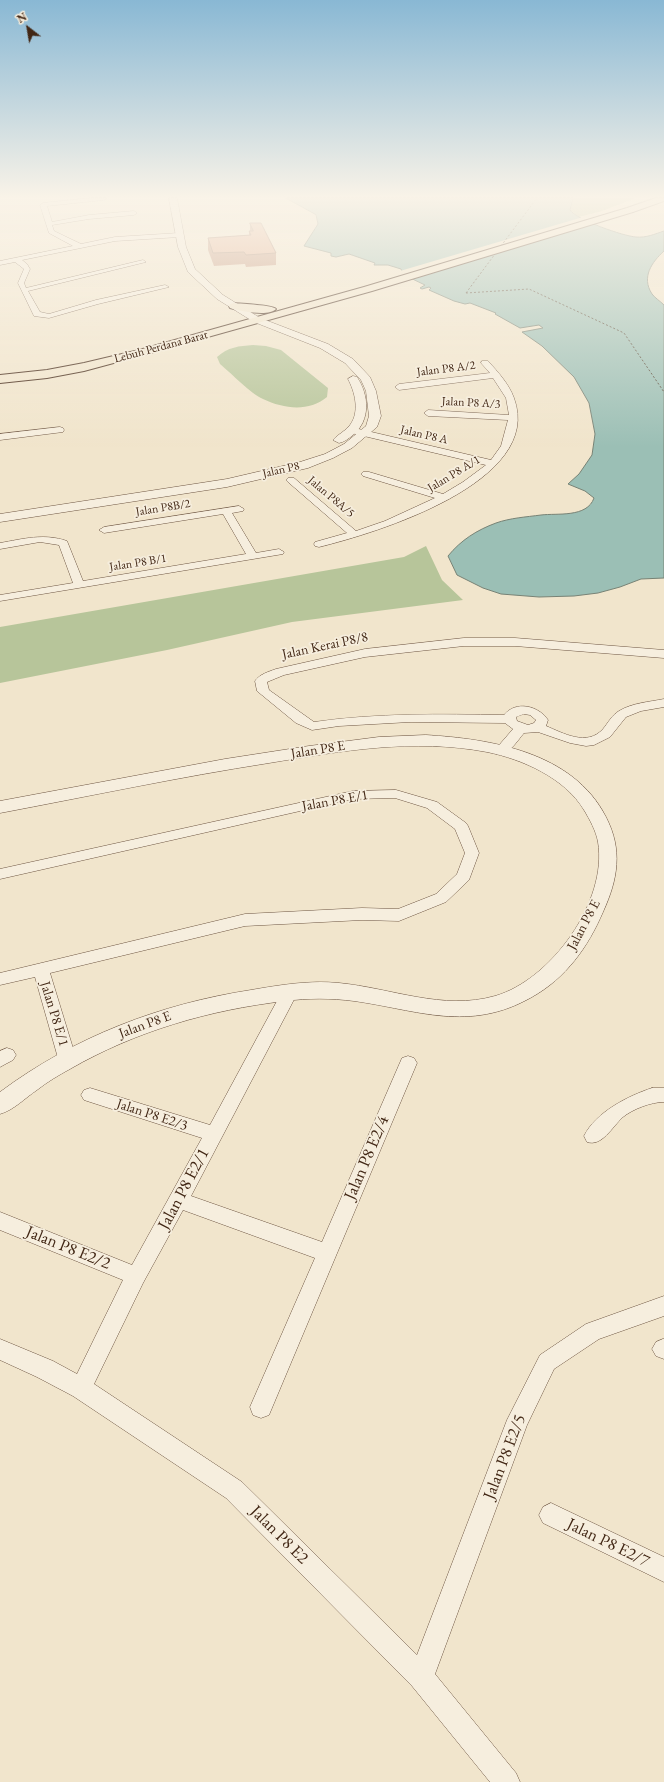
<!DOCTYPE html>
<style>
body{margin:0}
#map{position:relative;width:664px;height:1782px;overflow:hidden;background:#f1e5cc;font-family:"EB Garamond",serif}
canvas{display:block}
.north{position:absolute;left:8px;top:8px;width:40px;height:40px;-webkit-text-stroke:3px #f6eede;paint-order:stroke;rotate:329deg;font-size:11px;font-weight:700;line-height:16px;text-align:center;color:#422715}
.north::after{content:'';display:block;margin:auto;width:14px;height:18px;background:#422715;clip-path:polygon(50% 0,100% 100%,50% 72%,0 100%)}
</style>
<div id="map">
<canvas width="664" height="1782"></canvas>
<div class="north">N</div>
</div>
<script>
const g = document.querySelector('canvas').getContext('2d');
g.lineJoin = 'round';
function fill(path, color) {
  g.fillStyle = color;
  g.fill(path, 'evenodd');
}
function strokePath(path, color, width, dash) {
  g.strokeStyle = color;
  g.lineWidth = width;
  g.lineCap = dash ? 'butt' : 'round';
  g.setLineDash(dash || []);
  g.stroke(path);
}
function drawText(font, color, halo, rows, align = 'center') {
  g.font = font + ' "EB Garamond",serif';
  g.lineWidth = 3.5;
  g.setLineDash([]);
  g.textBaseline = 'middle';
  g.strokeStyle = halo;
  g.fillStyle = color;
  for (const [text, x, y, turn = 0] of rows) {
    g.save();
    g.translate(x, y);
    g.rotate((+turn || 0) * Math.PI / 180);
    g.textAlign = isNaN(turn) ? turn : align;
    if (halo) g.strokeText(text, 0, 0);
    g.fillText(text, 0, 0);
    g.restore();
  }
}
fill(new Path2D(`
 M573,198h63l-34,13 -23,6 -9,-7z
 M253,345l13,1 15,4 47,38 -1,9c-18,15 -43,12 -64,2 -13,-6 -31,-25 -43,-35l-3,-7c11,-10 22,-11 36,-12z
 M426,546l16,34 21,20 -171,22 -125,28 -167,33v-56l404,-70z`), '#b7c59a');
const water = new Path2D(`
 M286,198h287l-3,12c7,10 53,26 66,27 10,1 19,-3 28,-6v20c-12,11 -23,26 -12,43 3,4 8,7 12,11v273l-23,1 -21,8 -22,6 -24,3 -35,1 -38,-3 -18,-6 -26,-13 -9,-19c13,-16 29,-26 48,-33 14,-5 30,-6 45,-8 16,-2 46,3 53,-17l-9,-7 -17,-7 11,-10 13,-19 3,-21 -6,-31 -15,-26 -32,-31 -20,-14 21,-4 -4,-3 -19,3 -25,-14 1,-1 -26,-10 -5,1 -11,-3 -25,-11 2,-2 -2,-1 -7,2 -2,-1 5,-3 -21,-10 -3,-6 -13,-4h-14l1,-2 -26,-9 -13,3 -5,-1v-3l-27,-7 14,-22 -2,-9z`);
fill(water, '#9bbfb5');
strokePath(water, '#778275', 1);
fill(new Path2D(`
 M583,217l13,5 -194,54 -2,-5z`), '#f1e5cc');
strokePath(new Path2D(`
 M501,246l36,-48
 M466,293l63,-4 95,44 40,59
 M466,293l29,-39`), '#584d3d', 1, [2, 2]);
const minor = new Path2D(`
 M90,198h17l-3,2 -57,6 5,16 37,-7 45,-4 3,2 -3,2 -45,4 -37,6 2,6 27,13 34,-7 64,-4 3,2 -3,2 -64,4 -93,19 5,4 3,5 -6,14 2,5 117,-28 3,2 -118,29 12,21 9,2 47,-14 69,-15 4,2 -71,17 -49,14 -15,-2 -16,-33 6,-14 -9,-7 -15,3v-4l73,-15 -24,-13 -9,-28 3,-2z
 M482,361h6c10,11 21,23 26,37 31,84 -138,135 -195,149l-4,-1 -1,-2 1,-2 32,-9 -59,-51 -2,-2 2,-2h6l62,53 29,-10 50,-23 -72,-22 -2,-2 2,-2h6l74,22 20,-12 23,-17 -139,-33 -1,-2 1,-2 3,-1 141,33 10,-14 7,-26 -80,-4 -4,-3 4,-3 81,5 -3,-17 -13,-20 -94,12 -4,-3 4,-3 91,-11 -9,-10z
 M60,427l3,1 1,2 -1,2 -63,8v-6z
 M239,506l5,3 -1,2 -11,2 24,40 23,-4 5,3 -1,2 -283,47v-6l73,-12 -14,-38 -19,-3 -40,7v-6c23,-4 44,-10 67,-2l16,40 163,-27 -23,-40 -119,19 -5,-3 5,-3z
 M464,638h51l149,12v8l-149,-12h-51l-99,11 -81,18 -17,7 2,8 45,32c63,-9 127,-8 190,-7 12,-15 35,-9 44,5l-2,6c17,7 41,21 57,3 5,-6 9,-14 16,-18 13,-8 30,-9 45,-12v8l-23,4 -15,6 -16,20 -16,8 -8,1 -16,-3 -32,-11 -14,1c-7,8 -16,24 -28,21l-2,-3 19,-22 -8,-6 -95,-1 -71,4 -27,4 -16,-7 -39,-32 -2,-10c5,-7 13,-9 21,-12l89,-20zM524,714l6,1 6,5 -2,3 -6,2 -11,-4 -1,-4z
 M396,790l41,12 29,21 2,3 11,27 -10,27 -23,22 -47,19 -37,-1 -117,6 -195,47 26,85 -3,5 -6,2 -6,-2 -3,-5 -23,-81 -35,8v-12l245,-59 117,-6 36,1 38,-15 21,-20 8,-21 -10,-24 -28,-21 -32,-10 -42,1 -353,80v-10l353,-78z
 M290,986l6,2 2,4 -107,204 131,46 80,-184 6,-2 6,2 3,5 -148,352 -8,3 -8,-3 -3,-8 65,-149 -132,-48 -40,73 -49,101 148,98 175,173 90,-235 33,-65 46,-31 78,-28v20l-65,23 -45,30 -27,56 -92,249 81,99 4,9h-30l-78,-96 -186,-188 -153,-102 -36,-19 -37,-17v-21l53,22 24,13 46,-94 -123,-50v-18l132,53 70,-127 -118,-38 -3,-5 3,-5 6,-2 120,37 74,-137z
 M7,1048l6,2 3,5 -3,5 -13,7v-16z
 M652,1088h12v14c-13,0 -31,7 -41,15 -11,10 -21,30 -36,25l-3,-6c12,-24 44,-40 68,-48z
 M663,1339h1v20l-8,-3 -4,-7 4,-7z
 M551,1503l113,54v25l-121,-59 -4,-8 4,-8z`);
const tertiary = new Path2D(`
 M169,198h8l9,49 9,22 28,26 37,23 68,26 25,15 17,18 6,14 5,25 -4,11 -25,21 -19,10 -25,10 -81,19 -227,35v-8l227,-35 73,-17 25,-8 19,-10 22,-18 3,-10 -3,-25 -5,-11 -16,-17 -25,-15 -66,-26 -37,-23 -29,-27 -10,-25z
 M353,376l4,1c12,18 14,43 -4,58 -5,4 -9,7 -14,8l-6,-3c5,-6 13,-9 17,-15 10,-13 5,-33 -2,-46z
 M426,735c65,4 147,17 180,82 17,33 12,62 -3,95 -15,35 -37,66 -71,85 -63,36 -114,13 -178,4 -23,-3 -46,-3 -69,0 -76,9 -149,30 -215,68 -11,6 -23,13 -33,21 -12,8 -23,20 -37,24v-22c74,-55 160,-88 251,-102 29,-5 59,-10 88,-7 52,5 104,28 156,13 56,-16 113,-95 103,-154 -2,-11 -8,-22 -14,-32 -19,-32 -62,-51 -97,-58 -73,-14 -146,-1 -218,11 -90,14 -179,33 -269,50v-12l225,-42 84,-13 70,-9z`);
const primary = new Path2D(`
 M656,198h8v3l-31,11 -261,79 -225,63 -63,17 -37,7 -47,5v-8l47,-5 37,-7 55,-13 225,-63 263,-79z
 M234,303c8,1 39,2 42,6 -7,8 -36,2 -46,-1l-1,-2 1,-2z`);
strokePath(minor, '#6e5643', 1);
strokePath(tertiary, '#6e5643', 1);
strokePath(primary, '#422715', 2);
fill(minor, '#f6eede');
fill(tertiary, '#f6eede');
fill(primary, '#f1e5cc');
fill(new Path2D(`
 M250,223l26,30v12l-30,2 -1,-3 -31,2 -6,-16v-12l41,-3v-4h1z`), '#c39278');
const building = new Path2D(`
 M250,223h11l15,30 -30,2 -2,-3 -31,1 -5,-15 43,-3 -2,-4h4z`);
fill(building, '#e3aa8c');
strokePath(building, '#9f7762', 1);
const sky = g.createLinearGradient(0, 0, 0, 447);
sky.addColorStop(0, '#89b8d4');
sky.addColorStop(0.44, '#f9f3e8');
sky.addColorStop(1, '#f9f3e800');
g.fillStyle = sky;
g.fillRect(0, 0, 664, 447);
drawText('12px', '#422715', '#f6eede', [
 ["Lebuh Perdana Barat",161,347,-15],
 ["Jalan P8 A/2",446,369,-7],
 ["Jalan P8 A/3",471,403,3],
 ["Jalan P8 A",424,435,13],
 ["Jalan P8",281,470,-13],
 ["Jalan P8 A/1",454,474,-31],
 ["Jalan P8A/5",331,497,40],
 ["Jalan P8B/2",163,508,-9],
 ["Jalan P8 B/1",138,563,-9]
]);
drawText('14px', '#422715', '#f6eede', [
 ["Jalan Kerai P8/8",325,646,-12],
 ["Jalan P8 E",318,750,-9],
 ["Jalan P8 E/1",335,801,-10],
 ["Jalan P8 E",584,925,-62],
 ["Jalan P8 E/1",54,1014,73],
 ["Jalan P8 E",145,1025,-20],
 ["Jalan P8 E2/3",152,1115,18]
]);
drawText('17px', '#422715', '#f6eede', [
 ["Jalan P8 E2/4",367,1158,-67],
 ["Jalan P8 E2/1",184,1189,-62],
 ["Jalan P8 E2/2",68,1248,22],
 ["Jalan P8 E2/5",505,1457,-69],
 ["Jalan P8 E2",279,1535,45],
 ["Jalan P8 E2/7",608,1543,26]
]);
</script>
